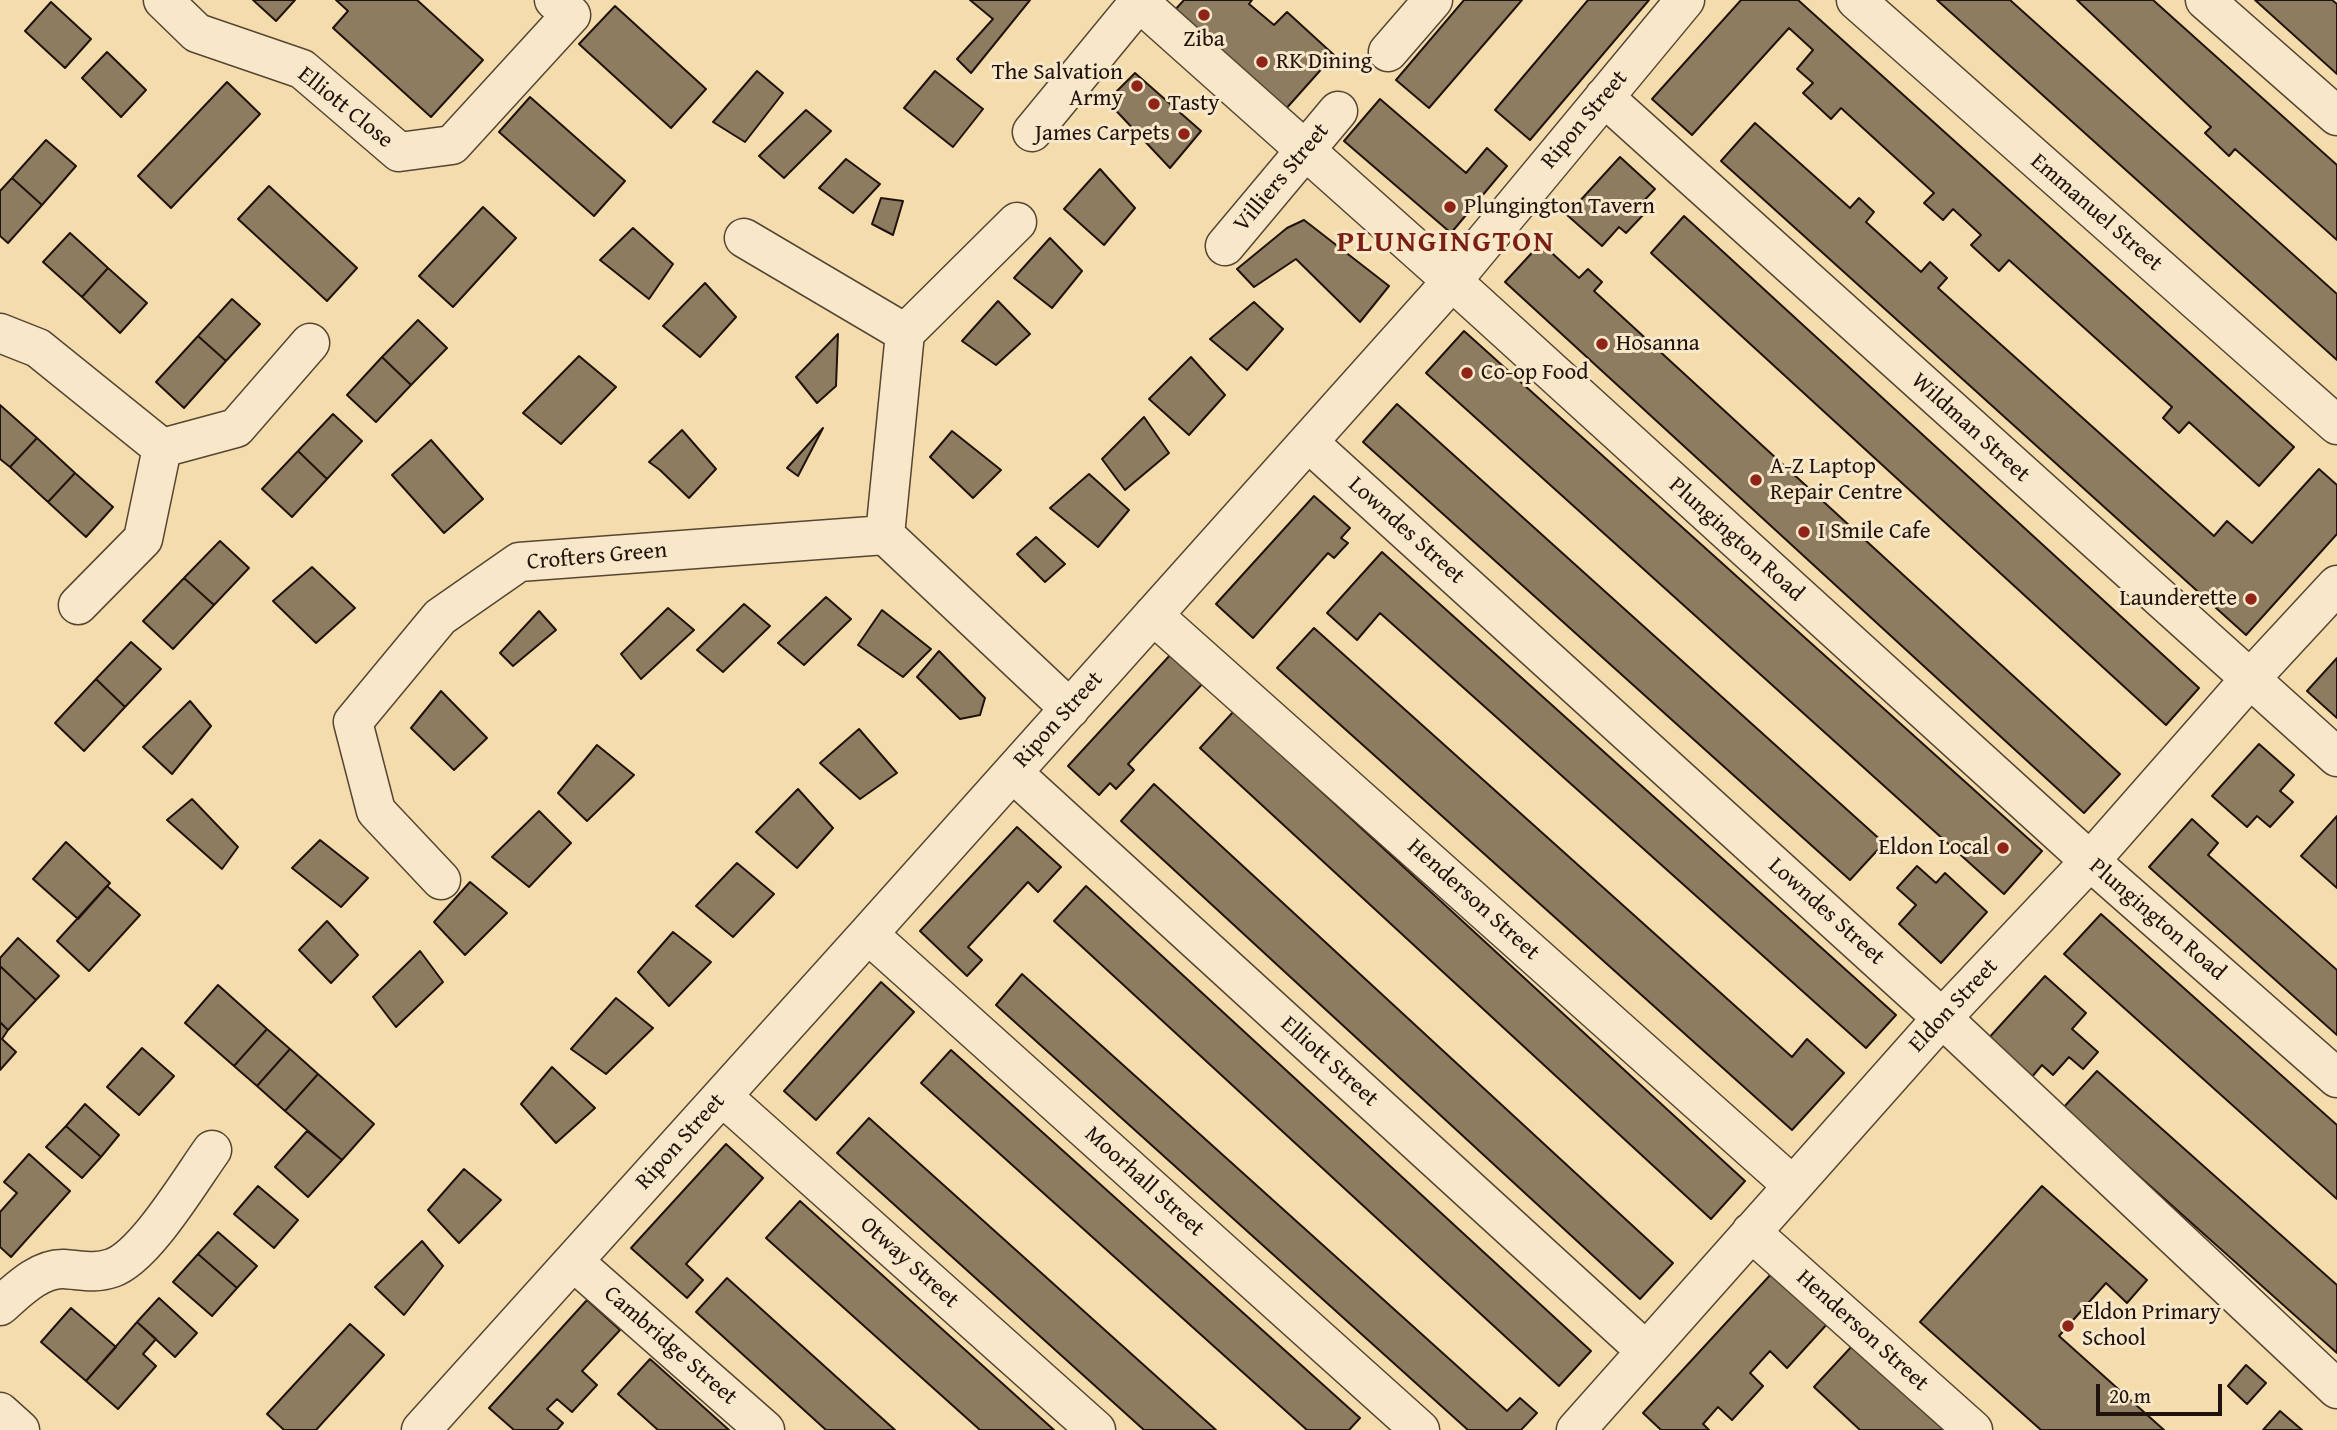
<!DOCTYPE html>
<style>
body{margin:0}
#map{position:relative;width:2337px;height:1430px;overflow:hidden;background:#f4dcac;font-family:"Gentium Book Plus",serif}
canvas{display:block}
.scale{position:absolute;left:2096px;top:1384px;width:126px;height:32px;box-sizing:border-box;border:4px solid #20130d;border-top:0;padding-left:9px;font-size:21px;line-height:24px;white-space:nowrap;color:#20130d;-webkit-text-stroke:5px #f8e8c9;paint-order:stroke}
</style>
<div id="map">
<canvas width="2337" height="1430"></canvas>
<div class="scale">20 m</div>
</div>
<script>
const g = document.querySelector('canvas').getContext('2d');
g.lineJoin = 'round';
function fill(path, color) {
  g.fillStyle = color;
  g.fill(path, 'evenodd');
}
function strokePath(path, color, width, dash) {
  g.strokeStyle = color;
  g.lineWidth = width;
  g.lineCap = dash ? 'butt' : 'round';
  g.setLineDash(dash || []);
  g.stroke(path);
}
function drawText(font, color, halo, rows, align = 'center') {
  g.font = font + ' "Gentium Book Plus",serif';
  g.lineWidth = 6;
  g.setLineDash([]);
  g.textBaseline = 'middle';
  g.strokeStyle = halo;
  g.fillStyle = color;
  for (const [text, x, y, turn = 0] of rows) {
    g.save();
    g.translate(x, y);
    g.rotate((+turn || 0) * Math.PI / 180);
    g.textAlign = isNaN(turn) ? turn : align;
    if (halo) g.strokeText(text, 0, 0);
    g.fillText(text, 0, 0);
    g.restore();
  }
}
const building = new Path2D(`
 M253,0h42l-19,21z
 M336,0h81l66,60 -52,57 -98,-89 15,-17z
 M970,0h60l-59,73 -14,-14 36,-40z
 M1184,0h68l-3,4 25,21 13,-13 47,43 -50,56 -111,-99z
 M1464,0h58l-93,108 -33,-28z
 M1588,0h61l-119,140 -35,-30z
 M1741,0h57l496,447 -35,39 -70,-64 -10,11 -16,-15 9,-11 -163,-147 -10,11 -28,-26 10,-10 -28,-26 -10,11 -19,-17 10,-10 -93,-85 -10,11 -28,-26 10,-10 -16,-14 16,-19 -24,-22 -97,107 -40,-36z
 M1937,0h73l327,294v66z
 M2077,0h76l184,165v75l-102,-91 -6,7 -24,-23 6,-6z
 M2255,0h77l5,4v70z
 M51,2l40,37 -26,29 -40,-37z
 M615,6l91,83 -35,39 -92,-84z
 M107,52l39,38 -25,27 -39,-39z
 M757,71l26,22 -38,49 -32,-20z
 M935,71l48,38 -30,38 -49,-39z
 M1135,73l66,58 -31,37 -63,-67z
 M227,82l33,32 -89,94 -33,-32z
 M530,97l95,84 -31,35 -95,-84z
 M1380,99l86,74 21,-25 20,18 -56,67 -107,-92z
 M806,110l25,21 -47,47 -25,-22z
 M1755,123l95,85 9,-10 15,14 -8,10 55,50 9,-10 17,16 -9,10 276,248 13,-15 25,22 67,-74 18,16v49l-91,101 -525,-474z
 M46,140l30,26 -34,39 -30,-27z
 M1620,157l35,32 -19,20 7,6 -17,18 -7,-6 -17,19 -35,-31z
 M846,159l34,25 -27,29 -34,-25z
 M1100,169l35,39 -31,37 -40,-36z
 M12,178l30,27 -34,38 -8,-7v-45z
 M269,186l88,82 -30,33 -89,-82z
 M881,198l22,3 -10,34 -21,-11z
 M483,207l33,31 -63,69 -34,-31z
 M1684,216l515,472 -33,37 -515,-472z
 M1304,220l85,66 -29,36 -64,-63 -42,28 -17,-18 50,-41z
 M633,228l40,36 -24,35 -49,-39z
 M70,233l38,35 -26,29 -39,-35z
 M1050,238l32,33 -30,37 -38,-30z
 M1541,243l38,35 9,-9 14,13 -8,9 526,483 -36,39 -579,-531z
 M108,268l39,35 -27,30 -38,-36z
 M705,283l31,34 -36,40 -37,-31z
 M232,299l28,25 -34,37 -28,-25z
 M998,301l32,33 -34,31 -34,-24z
 M1254,302l29,27 -36,41 -37,-31z
 M418,320l29,28 -36,37 -29,-28z
 M1464,331l578,520 -38,43 -578,-521z
 M838,334l-2,52 -19,17 -21,-26z
 M198,336l28,25 -42,47 -28,-26z
 M579,356l37,31 -55,57 -38,-31z
 M382,357l29,28 -35,37 -29,-27z
 M1191,357l34,38 -36,40 -40,-36z
 M1397,404l487,439 -34,37 -487,-438z
 M0,405l37,33 -27,29 -10,-8z
 M333,414l29,27 -35,38 -29,-28z
 M1144,417l25,36 -44,37 -23,-31z
 M823,428l-25,48 -11,-8z
 M682,430l34,39 -27,29 -29,-28 -11,-8z
 M952,431l49,39 -28,28 -43,-41z
 M37,438l38,35 -27,29 -38,-35z
 M431,440l52,59 -39,34 -52,-58z
 M298,451l29,28 -35,38 -30,-28z
 M75,473l38,34 -27,30 -38,-35z
 M1089,474l40,36 -31,37 -48,-39z
 M1314,496l36,32 -9,10 7,5 -14,15 -6,-5 -75,85 -37,-34z
 M1036,537l29,27 -20,18 -28,-28z
 M220,541l29,27 -35,37 -30,-27z
 M1382,552l514,463 -30,33 -486,-435 -23,27 -30,-27z
 M312,567l43,41 -39,35 -43,-42z
 M184,578l30,27 -41,44 -30,-28z
 M826,597l25,22 -47,46 -26,-22z
 M744,604l26,22 -47,46 -26,-22z
 M668,608l26,22 -53,49 -20,-25z
 M882,610l49,39 -28,28 -45,-32z
 M539,611l17,19 -43,36 -13,-13z
 M1314,628l478,429 15,-18 37,34 -52,57 -515,-462z
 M131,642l30,27 -36,38 -29,-28z
 M939,651l46,47 -5,17 -20,4 -43,-42z
 M1172,653l32,29 -76,82 6,6 -18,19 -6,-6 -11,12 -31,-29z
 M2337,658v60l-30,-27z
 M96,679l29,28 -41,44 -29,-28z
 M441,691l46,47 -33,32 -43,-42z
 M190,701l21,25 -39,48 -29,-27z
 M1234,711l511,470 -34,38 -511,-471z
 M859,729l38,44 -37,26 -40,-36z
 M2259,744l35,31 -14,16 13,11 -23,25 -13,-11 -10,11 -35,-31z
 M597,745l37,30 -47,46 -29,-28z
 M1154,784l519,479 -33,36 -519,-478z
 M798,789l35,39 -36,40 -41,-36z
 M192,799l46,48 -16,22 -55,-49z
 M539,811l32,32 -42,44 -37,-30z
 M2337,816v72l-36,-32z
 M2192,819l26,24 -10,12 129,115v65l-188,-168z
 M1017,827l44,40 -23,25 -10,-10 -60,65 14,13 -15,16 -47,-45z
 M320,840l48,38 -27,29 -49,-39z
 M66,842l44,41 -32,36 -45,-40z
 M737,863l37,31 -41,43 -37,-31z
 M1917,866l19,17 9,-10 42,39 -46,51 -42,-39 17,-19 -19,-17z
 M470,882l37,31 -42,42 -31,-33z
 M107,886l33,29 -51,56 -32,-30z
 M1086,886l505,465 -32,35 -505,-465z
 M2101,914l236,211v74l-273,-245z
 M327,921l31,34 -27,28 -32,-33z
 M673,932l38,30 -42,44 -31,-34z
 M18,938l41,38 -23,24 -36,-34v-8z
 M420,951l23,31 -47,45 -23,-30z
 M0,966l36,34 -28,30 -8,-8z
 M1022,974l485,437 13,-13 17,15 -16,17h-53l-472,-425z
 M2045,976l41,37 -14,16 26,23 -15,17 -14,-12 -16,18 -11,-10 -11,13 -44,-38z
 M881,982l33,30 -98,108 -32,-29z
 M218,985l49,44 -33,37 -49,-43z
 M616,998l37,30 -47,46 -35,-25z
 M0,1022l8,8 -6,9 14,13 -16,18z
 M267,1029l23,20 -33,37 -23,-20z
 M142,1048l32,28 -35,39 -32,-28z
 M290,1049l28,25 -33,37 -28,-25z
 M951,1050l409,368 -11,12h-42l-386,-347z
 M552,1067l43,41 -39,35 -35,-39z
 M2097,1071l240,214v68l-274,-245z
 M318,1074l56,50 -32,36 -57,-49z
 M85,1104l34,31 -18,22 -35,-31z
 M869,1118l347,312h-72l-307,-277z
 M66,1126l35,31 -19,21 -36,-31z
 M307,1131l35,29 -34,37 -33,-30z
 M726,1144l37,34 -77,86 17,16 -16,18 -56,-50z
 M29,1154l41,37 -59,66 -11,-10v-35l17,-19 -13,-11z
 M464,1169l37,31 -42,43 -31,-33z
 M258,1186l40,34 -24,28 -40,-34z
 M2042,1186l105,94 -20,23 -21,-20 -47,53 105,94h-123l-121,-108z
 M800,1201l254,229h-74l-214,-192z
 M218,1232l39,34 -20,22 -39,-34z
 M422,1241l21,25 -39,49 -29,-28z
 M198,1254l39,34 -25,28 -39,-34z
 M1773,1272l55,51 -41,45 -17,-17 -20,22 13,13 -31,34 -14,-13 -15,17 6,6h-48l-18,-17z
 M727,1278l168,152h-69l-130,-118z
 M159,1298l38,35 -22,24 -38,-35z
 M587,1300l33,30 -38,41 15,14 -25,27 -15,-13 -10,10 16,14 -6,7h-43l-25,-22z
 M71,1308l45,39 -30,34 -45,-39z
 M137,1322l19,17 -13,15 13,12 -38,43 -32,-28z
 M350,1324l34,31 -68,75h-32l-17,-16z
 M1853,1345l92,85h-85l-46,-43z
 M650,1359l79,71h-71l-40,-36z
 M2246,1365l20,18 -19,21 -19,-18z
 M2280,1411l22,19h-39z`);
fill(building, '#8e7c60');
strokePath(building, '#20130d', 2);
const minor = new Path2D(`
 M163,0l34,33 105,36 97,83 53,-7 119,-130 -17,-15
 M1856,0l481,425
 M2205,0l132,116
 M1388,52l45,-52
 M1604,97l733,660
 M1032,132l107,-130
 M744,238l161,95
 M1225,246l113,-135
 M0,333l38,15 124,100
 M1308,442l634,576 395,371
 M885,535l20,-202 112,-111
 M78,605l65,-66 19,-91 74,-20 74,-85
 M1153,615l639,570
 M1013,773l633,578
 M441,880l-65,-69 -23,-89 87,-105 79,-55 366,-27 185,174
 M868,934l552,496
 M722,1096l374,334
 M1751,1232l222,198
 M574,1262l191,168
 M0,1306c17,-15 39,-38 64,-37 17,1 31,5 48,-1 33,-11 79,-89 100,-118
 M0,1412l20,18
 M421,1430l447,-496 584,-653 233,-281
 M1576,1430l366,-412 148,-157 159,-181 88,-95`);
const tertiary = new Path2D(`
 M1137,0l315,281 638,580 247,217`);
strokePath(minor, '#554535', 41);
strokePath(tertiary, '#554535', 41);
strokePath(minor, '#f8e8c9', 38);
strokePath(tertiary, '#f8e8c9', 38);
for (const [x, y, r, color] of [
 [1204,15,7,"#8f2418"],
 [1262,62,7,"#8f2418"],
 [1137,86,7,"#8f2418"],
 [1154,104,7,"#8f2418"],
 [1184,134,7,"#8f2418"],
 [1450,207,7,"#8f2418"],
 [1602,344,7,"#8f2418"],
 [1467,373,7,"#8f2418"],
 [1756,480,7,"#8f2418"],
 [1804,532,7,"#8f2418"],
 [2251,599,7,"#8f2418"],
 [2003,848,7,"#8f2418"],
 [2068,1326,7,"#8f2418"]
]) {
  const dot = new Path2D();
  dot.arc(x, y, r, 0, 2 * Math.PI);
  g.fillStyle = color;
  g.fill(dot);
  strokePath(dot, '#f8e8c9', 2.5);
}
drawText('23px', '#20130d', '#f8e8c9', [
 ["Ziba",1204,40,"center"],
 ["RK Dining",1276,62],
 ["The Salvation",1123,73,"right"],
 ["Army",1123,99,"right"],
 ["Tasty",1168,104],
 ["James Carpets",1170,134,"right"],
 ["Plungington Tavern",1464,207],
 ["Hosanna",1616,344],
 ["Co-op Food",1481,373],
 ["A-Z Laptop",1770,467],
 ["Repair Centre",1770,493],
 ["I Smile Cafe",1818,532],
 ["Launderette",2237,599,"right"],
 ["Eldon Local",1989,848,"right"],
 ["Eldon Primary",2082,1313],
 ["School",2082,1339]
], 'left');
drawText('23px', '#20130d', '#f8e8c9', [
 ["Elliott Close",345,108,39],
 ["Ripon Street",1585,120,-50],
 ["Villiers Street",1282,178,-50],
 ["Emmanuel Street",2096,213,41],
 ["Wildman Street",1970,428,42],
 ["Lowndes Street",1406,531,42],
 ["Plungington Road",1736,540,42],
 ["Crofters Green",597,557,-5],
 ["Ripon Street",1059,720,-48],
 ["Henderson Street",1473,900,42],
 ["Lowndes Street",1826,912,42],
 ["Plungington Road",2157,920,41],
 ["Eldon Street",1954,1006,-47],
 ["Elliott Street",1329,1062,42],
 ["Ripon Street",681,1142,-48],
 ["Moorhall Street",1144,1182,42],
 ["Otway Street",909,1263,42],
 ["Henderson Street",1862,1331,42],
 ["Cambridge Street",670,1346,41]
]);
g.letterSpacing = '2px';
drawText('bold 30px', '#7a1f14', '#f8e8c9', [
 ["PLUNGINGTON",1446,243]
]);
g.letterSpacing = '0px';
</script>
